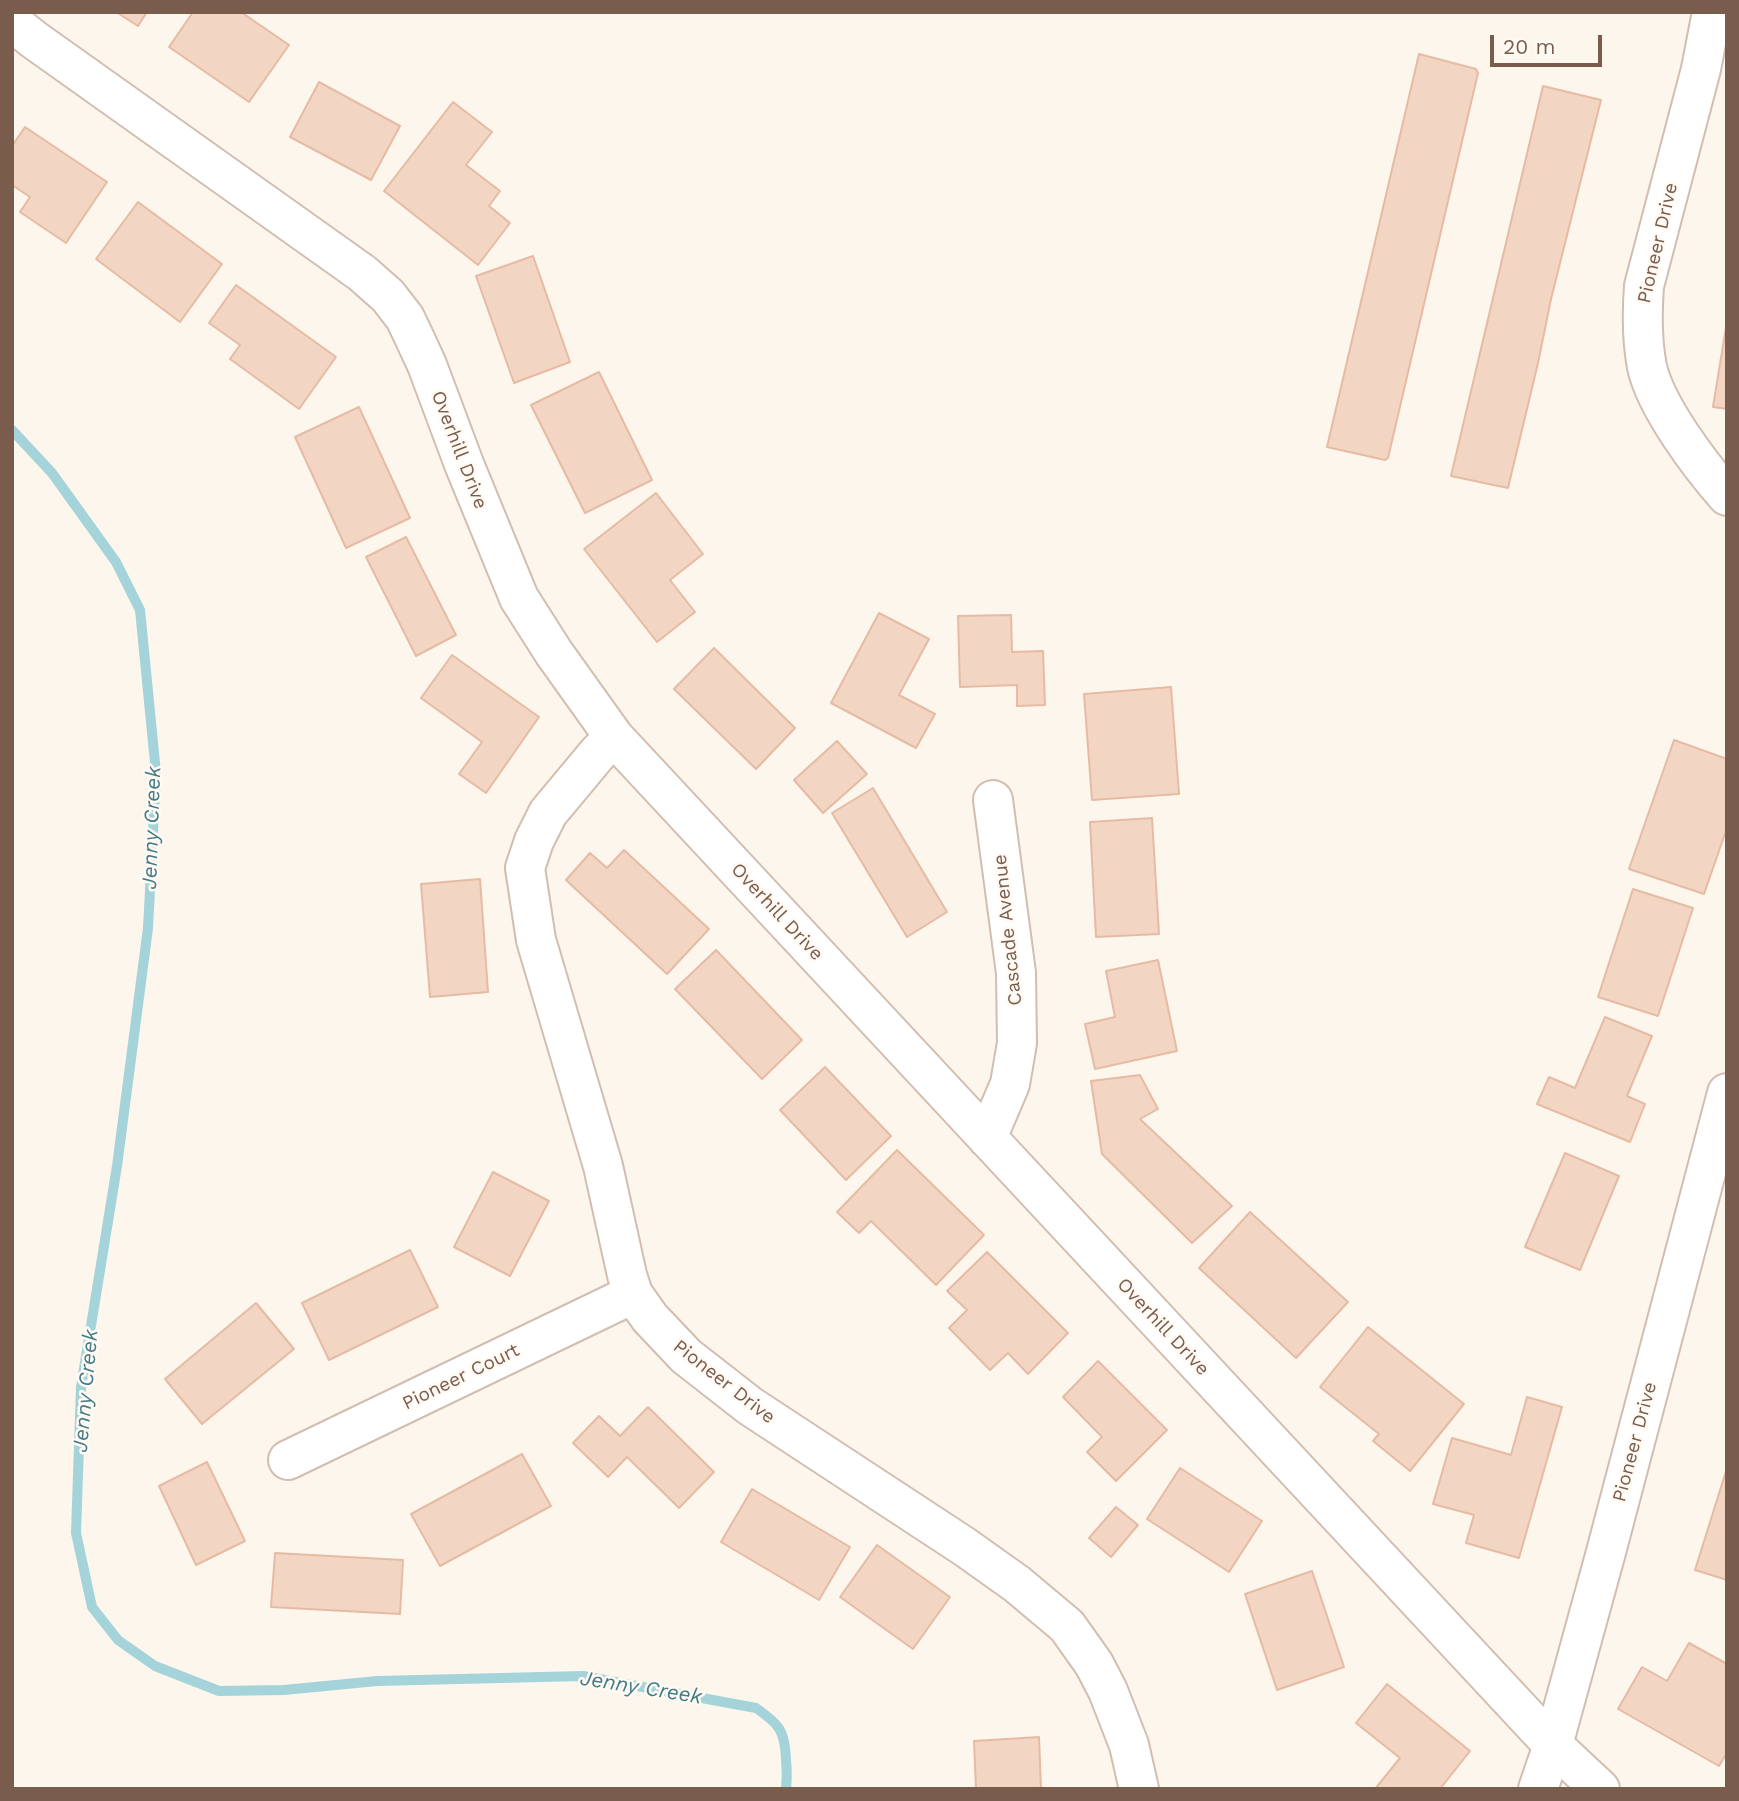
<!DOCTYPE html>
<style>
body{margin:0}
#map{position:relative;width:1739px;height:1801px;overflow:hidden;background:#fdf6ec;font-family:"Work Sans",sans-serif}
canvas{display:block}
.frame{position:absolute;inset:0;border:14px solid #7a5c4d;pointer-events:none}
.scale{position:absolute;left:1490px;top:35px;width:112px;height:32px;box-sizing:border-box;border:4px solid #7a5c4d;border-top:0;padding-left:9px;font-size:21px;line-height:24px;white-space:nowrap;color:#7a5c4d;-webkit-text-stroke:5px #fffaf3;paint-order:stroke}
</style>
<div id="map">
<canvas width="1739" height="1801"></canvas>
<div class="frame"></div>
<div class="scale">20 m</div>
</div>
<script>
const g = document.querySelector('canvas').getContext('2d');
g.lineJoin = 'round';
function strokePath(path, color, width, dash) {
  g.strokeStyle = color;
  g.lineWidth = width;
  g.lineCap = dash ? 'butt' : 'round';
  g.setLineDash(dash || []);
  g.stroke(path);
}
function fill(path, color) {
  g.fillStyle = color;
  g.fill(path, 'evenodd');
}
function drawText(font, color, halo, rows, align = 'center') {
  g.font = font + ' "Work Sans",sans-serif';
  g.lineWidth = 5;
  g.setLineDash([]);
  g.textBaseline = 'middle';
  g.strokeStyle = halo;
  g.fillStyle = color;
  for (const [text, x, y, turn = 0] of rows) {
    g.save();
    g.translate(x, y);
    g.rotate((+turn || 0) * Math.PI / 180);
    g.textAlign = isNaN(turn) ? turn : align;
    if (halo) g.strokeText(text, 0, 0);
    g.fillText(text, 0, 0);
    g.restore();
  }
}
strokePath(new Path2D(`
 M12,430l40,43 64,89 24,48 16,163 -8,155 -31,238 -36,221 -5,146 16,74 26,33 37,26 64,25 65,-1 93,-9 206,-5 173,32c23,16 29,22 30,52 1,9 1,19 0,29`), '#a5d3da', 10);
const building = new Path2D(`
 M116,12h31l-9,14z
 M193,12h48l48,33 -40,57 -80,-55z
 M1419,54l57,15 2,4 -90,385 -3,2 -58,-13z
 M319,82l81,44 -29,54 -81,-43z
 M1543,86l58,14 -50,199 -13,64 -30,125 -57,-12z
 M453,102l39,30 -26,33 34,26 -11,15 21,17 -32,42 -94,-74z
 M25,127l82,55 -41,61 -46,-31 10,-15 -18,-12v-39z
 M138,202l84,62 -42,58 -84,-63z
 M533,256l37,106 -56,21 -38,-107z
 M236,285l100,72 -37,52 -69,-50 10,-14 -31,-22z
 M1727,321v88l-14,-2z
 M599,372l53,108 -67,33 -54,-108z
 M359,407l51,111 -64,30 -51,-111z
 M656,493l47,61 -33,26 25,32 -38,30 -73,-93z
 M406,537l50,98 -40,21 -50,-99z
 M879,613l50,26 -30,56 36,19 -19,34 -85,-45z
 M1011,615l1,37 31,-1 2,54 -28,1v-21l-57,2 -2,-71z
 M714,648l81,80 -39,41 -82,-80z
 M452,655l87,62 -53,76 -27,-19 23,-32 -61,-44z
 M1171,687l8,107 -87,6 -8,-106z
 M1674,740l53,19v69l-23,66 -75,-25z
 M837,741l30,33 -44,39 -29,-33z
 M873,788l74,124 -40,25 -75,-124z
 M1152,818l7,116 -63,3 -6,-115z
 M624,850l85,79 -42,45 -101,-94 24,-27 17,15z
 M480,879l8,113 -58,5 -9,-113z
 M1633,889l60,19 -35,108 -60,-19z
 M716,950l86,90 -40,39 -87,-90z
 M1158,960l19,91 -82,18 -10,-45 30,-7 -9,-46z
 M1605,1017l47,19 -25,60 18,8 -15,38 -93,-38 12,-27 26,11z
 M825,1067l66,69 -45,44 -66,-70z
 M1140,1075l18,34 -18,10 92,87 -40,37 -90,-89 -11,-73z
 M897,1150l87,85 -48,50 -65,-64 -12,12 -22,-21z
 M1565,1153l54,23 -39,94 -55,-23z
 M493,1172l56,29 -39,75 -56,-29z
 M1250,1212l98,90 -52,56 -97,-90z
 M410,1250l28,57 -109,53 -27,-57z
 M987,1252l81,81 -40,41 -20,-21 -18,17 -41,-42 18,-18 -20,-19z
 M256,1303l38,46 -92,75 -37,-45z
 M1368,1327l96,77 -54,67 -37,-30 6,-7 -59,-47z
 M1098,1361l69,69 -51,51 -29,-29 15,-15 -39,-40z
 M1527,1397l35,10 -43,151 -53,-15 8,-28 -41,-11 19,-66 59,17z
 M648,1407l66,65 -35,36 -52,-51 -19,20 -35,-34 26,-27 21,20z
 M522,1454l29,52 -111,60 -29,-52z
 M207,1462l38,79 -49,24 -37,-79z
 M1180,1468l82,53 -33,51 -82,-53z
 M1727,1468v112l-32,-10z
 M752,1489l98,58 -31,53 -98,-58z
 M1116,1507l22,18 -27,32 -22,-19z
 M877,1545l73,52 -37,52 -73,-52z
 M275,1553l128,7 -3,54 -129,-7z
 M1312,1571l32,96 -67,23 -32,-96z
 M1689,1643l38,21v89l-8,13 -101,-57 24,-42 25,14z
 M1387,1684l83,67 -30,38h-65l25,-31 -44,-35z
 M1039,1737l2,52h-65l-2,-48z`);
fill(building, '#f3d5c3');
strokePath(building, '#e6bba3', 2);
const minor = new Path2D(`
 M1712,12l-11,57 -57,217c-2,27 -2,55 3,81 9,40 53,98 80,129
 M12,22l21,17 329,234 26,23 17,22 10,21 12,26 37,99 55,134 35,55 60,84 939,1008 47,44
 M614,737l-16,16 -50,60 -14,28 -9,27 11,72 67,226 24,109 6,19 17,24 36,38 64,50 215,141 52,37 50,42 27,38 14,27 21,54 10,44
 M987,1138l23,-54 7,-41 -1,-70 -23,-173
 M288,1460l345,-166
 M1538,1789l15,-44 53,-193 121,-459`);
strokePath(minor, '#d1beb0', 42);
strokePath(minor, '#fff', 38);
drawText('19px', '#7a5c4d', '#fffaf3', [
 ["Pioneer Drive",1658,243,-77],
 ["Overhill Drive",459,450,69],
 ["Overhill Drive",777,912,47],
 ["Cascade Avenue",1008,930,-96],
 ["Overhill Drive",1163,1327,47],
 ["Pioneer Court",461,1377,-26],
 ["Pioneer Drive",724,1382,38],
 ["Pioneer Drive",1635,1442,-75]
]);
drawText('italic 21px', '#437c86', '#fffaf3', [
 ["Jenny Creek",152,828,-88],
 ["Jenny Creek",86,1391,-85],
 ["Jenny Creek",641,1688,9]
]);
</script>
